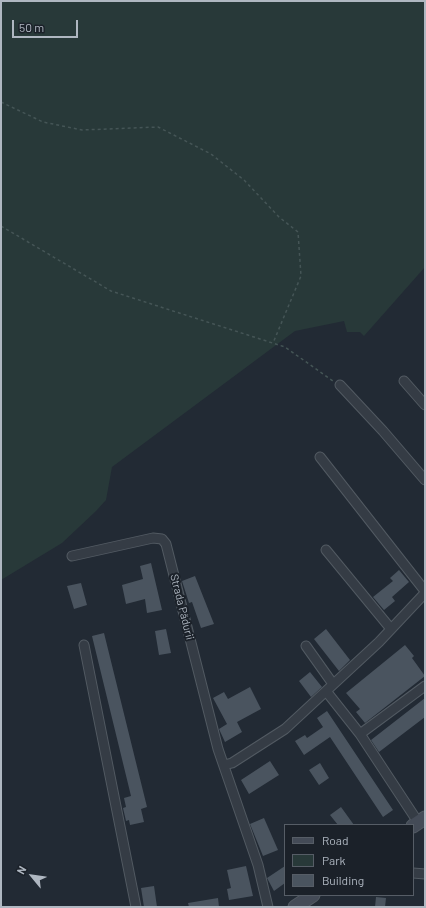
<!DOCTYPE html>
<meta charset="utf-8">
<style>
body{margin:0}
#map{position:relative;width:426px;height:908px;overflow:hidden;background:#222a34;font-family:Barlow,sans-serif}
canvas{display:block}
.frame{position:absolute;inset:0;border:2px solid #afb7c1;pointer-events:none}
.legend{position:absolute;left:284px;top:824px;width:130px;height:72px;box-sizing:border-box;background:#1b2129;border:1px solid #565d66;margin:0;padding:5px 7px;list-style:none;font-size:12px;color:#afb7c1}
.legend li{display:flex;align-items:center;gap:8px;height:20px}
.legend b{width:20px;border:1px solid #565d66}
.north{position:absolute;left:12px;top:856px;width:40px;height:40px;-webkit-text-stroke:3px #1b2129;paint-order:stroke;rotate:299deg;font-size:11px;font-weight:700;line-height:16px;text-align:center;color:#afb7c1}
.north::after{content:'';display:block;margin:auto;width:14px;height:18px;background:#afb7c1;clip-path:polygon(50% 0,100% 100%,50% 72%,0 100%)}
.scale{position:absolute;left:12px;top:20px;width:66px;height:18px;box-sizing:border-box;border:2px solid #afb7c1;border-top:0;padding-left:5px;font-size:12px;line-height:14px;white-space:nowrap;color:#afb7c1;-webkit-text-stroke:3px #1b2129;paint-order:stroke}
</style>
<div id="map">
<canvas width="426" height="908"></canvas>
<div class="frame"></div>
<ul class="legend">
<li><b style="height:5px;background:#444b57"></b>Road</li>
<li><b style="height:11px;background:#283939"></b>Park</li>
<li><b style="height:11px;background:#4a545f"></b>Building</li>
</ul>
<div class="north">N</div>
<div class="scale">50 m</div>
</div>
<script>
const g = document.querySelector('canvas').getContext('2d');
g.lineJoin = 'round';
function fill(path, color) {
  g.fillStyle = color;
  g.fill(path, 'evenodd');
}
function strokePath(path, color, width, dash) {
  g.strokeStyle = color;
  g.lineWidth = width;
  g.lineCap = dash ? 'butt' : 'round';
  g.setLineDash(dash || []);
  g.stroke(path);
}
function drawText(font, color, halo, rows, align = 'center') {
  g.font = font + ' Barlow,sans-serif';
  g.lineWidth = 4;
  g.setLineDash([]);
  g.textBaseline = 'middle';
  g.strokeStyle = halo;
  g.fillStyle = color;
  for (const [text, x, y, turn = 0] of rows) {
    g.save();
    g.translate(x, y);
    g.rotate((+turn || 0) * Math.PI / 180);
    g.textAlign = isNaN(turn) ? turn : align;
    if (halo) g.strokeText(text, 0, 0);
    g.fillText(text, 0, 0);
    g.restore();
  }
}
fill(new Path2D(`
 M1,1h424v266l-61,69 -4,-4h-13l-3,-11 -49,10 -183,136 -6,33 -10,11 -34,32 -61,37z`), '#283939');
fill(new Path2D(`
 M151,563l11,47 -15,3 -2,-14 -19,5 -4,-19 21,-6 -3,-13z
 M399,570l10,12 -17,15 3,4 -11,9 -11,-13 20,-16 -3,-3z
 M195,576l19,48 -13,4 -9,-26 -3,1 -7,-22z
 M81,583l6,22 -13,4 -7,-23z
 M166,629l5,24 -12,2 -4,-24z
 M326,629l24,31 -11,11 -25,-32z
 M104,633l43,174 -6,2 3,13 -14,3 -1,-5 -3,1 -3,-13 3,-1 -2,-9 7,-2 -39,-160z
 M405,645l9,11 -2,2 13,18 -60,47 -9,-11 4,-3 -14,-16z
 M310,672l12,15 -11,10 -12,-16z
 M250,687l11,22 -24,13 5,10 -17,10 -6,-13 8,-5 -14,-26 11,-6 4,7z
 M425,698v19l-46,35 -8,-12z
 M327,711l66,99 -10,7 -53,-80 -26,18 -9,-14 10,-6 2,3 16,-11 -6,-9z
 M270,761l9,14 -30,19 -8,-14z
 M320,763l9,15 -10,7 -10,-15z
 M341,807l13,18h-16l-8,-10z
 M264,818l14,32 -15,6 -13,-32z
 M246,866l7,30 -24,4 -2,-11 4,-1 -4,-18z
 M285,866v17l-11,8 -7,-13z
 M154,886l3,21h-13l-3,-19z
 M376,897l10,1 -1,9h-10z
 M218,898l1,9h-30l-1,-4z`), '#4a545f');
const minor = new Path2D(`
 M404,381l21,24
 M340,385l43,46 42,49
 M320,457l105,134
 M326,550l65,79
 M72,556l81,-18 9,1 4,5 52,205 40,116 10,42
 M84,645l52,262
 M306,646l27,38
 M326,691l34,43 58,88
 M360,734l65,-48
 M224,765l8,-2 53,-34 94,-87 46,-49
 M413,873l12,1`);
const secondary = new Path2D(`
 M413,826l12,-8
 M295,907l18,-12`);
strokePath(minor, '#525a62', 11);
strokePath(secondary, '#525a62', 15);
strokePath(new Path2D(`
 M1,102l42,20 39,8 76,-3 53,27 33,26 35,37 19,15 3,44 -28,67
 M1,226l110,65 174,56 48,34`), '#455556', 1.5, [3, 3]);
strokePath(minor, '#353c45', 9);
strokePath(secondary, '#444b57', 13);
drawText('11px', '#afb7c1', '#1b2129', [
 ["Strada Pădurii",182,607,76]
]);
</script>
